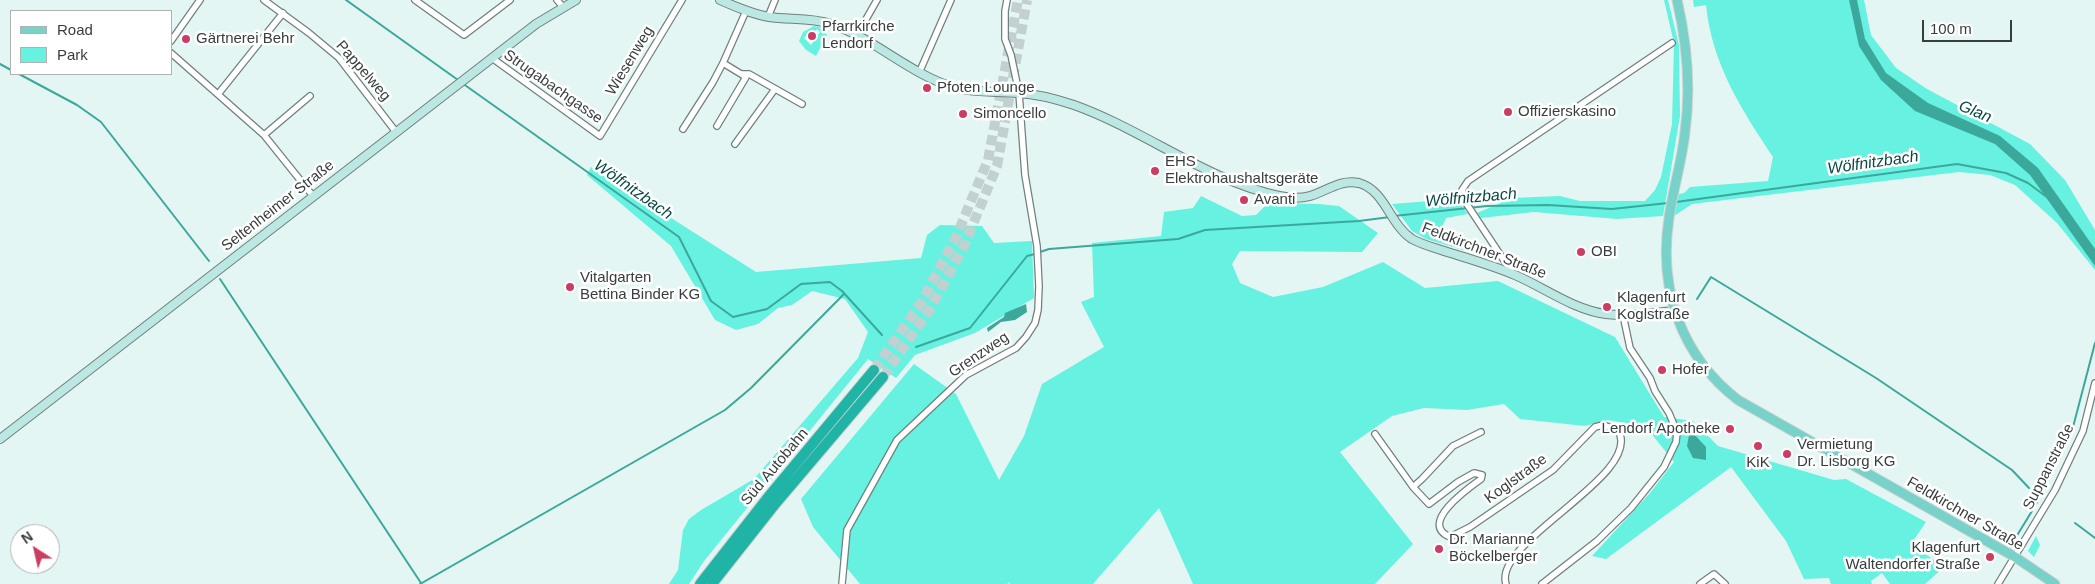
<!DOCTYPE html>
<meta charset="utf-8">
<style>
body{margin:0}
#map{position:relative;width:2095px;height:584px;overflow:hidden;background:#e4f6f3;font-family:Helvetica,sans-serif}
canvas{display:block}
.legend{position:absolute;left:10px;top:10px;width:162px;height:65px;box-sizing:border-box;background:#fff;border:1px solid #afb2b1;margin:0;padding:6px 9px;list-style:none;font-size:15px;color:#383e3d}
.legend li{display:flex;align-items:center;gap:10px;height:25px}
.legend b{width:25px;border:1px solid #afb2b1}
.north{position:absolute;left:10px;top:524px;width:50px;height:50px;box-sizing:border-box;background:#fff;border:1px solid #afb2b1;border-radius:50%;rotate:325deg;font-size:14px;font-weight:700;line-height:20px;text-align:center;color:#383e3d}
.north::after{content:'';display:block;margin:auto;width:18px;height:22px;background:#cc3d63;clip-path:polygon(50% 0,100% 100%,50% 72%,0 100%)}
.scale{position:absolute;left:1922px;top:20px;width:90px;height:22px;box-sizing:border-box;border:2px solid #383e3d;border-top:0;padding-left:6px;font-size:15px;line-height:18px;white-space:nowrap;color:#383e3d;-webkit-text-stroke:4px #fff;paint-order:stroke}
</style>
<div id="map">
<canvas width="2095" height="584"></canvas>
<ul class="legend">
<li><b style="height:6px;background:#79d2ca"></b>Road</li>
<li><b style="height:14px;background:#66f1e1"></b>Park</li>
</ul>
<div class="north">N</div>
<div class="scale">100 m</div>
</div>
<script>
const g = document.querySelector('canvas').getContext('2d');
g.lineJoin = 'round';
function fill(path, color) {
  g.fillStyle = color;
  g.fill(path, 'evenodd');
}
function strokePath(path, color, width, dash) {
  g.strokeStyle = color;
  g.lineWidth = width;
  g.lineCap = dash ? 'butt' : 'round';
  g.setLineDash(dash || []);
  g.stroke(path);
}
function drawText(font, color, halo, rows, align = 'center') {
  g.font = font + ' Helvetica,sans-serif';
  g.lineWidth = 5;
  g.setLineDash([]);
  g.textBaseline = 'middle';
  g.strokeStyle = halo;
  g.fillStyle = color;
  for (const [text, x, y, turn = 0] of rows) {
    g.save();
    g.translate(x, y);
    g.rotate((+turn || 0) * Math.PI / 180);
    g.textAlign = isNaN(turn) ? turn : align;
    if (halo) g.strokeText(text, 0, 0);
    g.fillText(text, 0, 0);
    g.restore();
  }
}
fill(new Path2D(`
 M1664,0h4l11,45 1,71 -17,100 -46,3 -83,-7 -53,6 -4,-5 35,-15 48,-2 20,5h65l10,-11 6,-13 11,-53 2,-81z
 M1693,0h171l7,35 25,33 31,21 103,55 35,36 30,50v40l-38,-47 -42,-38 -25,-10 -31,-3 -267,32 -18,12 5,-22 5,-1 6,-6 78,-6 5,-24c-32,-48 -61,-93 -67,-152l-12,2z
 M814,26l9,2 4,7 -11,21 -10,-6 -7,-9 4,-9zM817,29l3,3 -9,13 -7,-7 7,-7 2,2z
 M591,167l165,105 165,-14 6,-23 13,-10 42,1 12,17 38,-2 2,57 -59,35 -60,22 -19,23 -28,-19 -164,202 -15,23h-20l9,-14 5,-40 6,-11 12,-9 53,-31 104,-121 10,-26 -23,-33 -33,-8 -20,14 -14,3 -20,16 -22,6 -21,-10 -44,-74 -84,-71z
 M1201,196l41,20 14,-1 12,-12 51,1 20,2 39,27 -16,19 -122,-1 -8,13 8,19 33,14 50,-10 60,-25 42,26 73,-7 117,56 49,80 29,4 25,25 116,34 12,-1 80,43 -15,22 33,23 -19,17h-35l-8,-11 -11,8 1,3h-41l-2,-6 -25,1 -18,-38 -55,-74 -125,92 -14,-3 58,-63 24,-31 -28,-35 -38,-7 -23,6 -65,-7 -16,-15 -37,6 -43,-2 -32,8 -52,36 73,92 -38,40h-182l-34,-76 -66,76h-83v-2l-3,2h-147l-47,-57 -12,-28 113,-135 42,30 43,86 25,-44 18,-52 62,-37 -23,-45 13,-5 -2,-54 69,-7 3,-24 29,-4z
 M1456,199l12,15 -22,4 -3,7 5,13 22,14 -44,-13 -14,-8 -20,-27z
 M2036,536l4,9 -6,12 -6,-6z`), '#66f1e1');
fill(new Path2D(`
 M1849,0h8l8,39 21,34 42,30 72,33 38,32 57,81v17l-65,-91 -35,-31 -80,-33 -34,-31 -22,-34z
 M1026,304l1,8 -12,8 -14,2 -13,10 -1,-4 17,-11 1,-4z
 M1692,432l14,15v13l-13,-2 -6,-12 2,-11z`), '#3ba89b');
strokePath(new Path2D(`
 M346,0l112,80
 M0,64l11,6
 M19,74l58,31 24,17 108,139
 M462,83l217,154 32,64 22,16 34,-8 34,-25 29,-2 12,9 40,44
 M1676,202l281,-38 49,9 22,10 20,15
 M1394,216l93,-10 61,-1 64,4 56,-6
 M1040,252l9,-3 129,-10 27,-9 154,-9 31,-4
 M220,279l201,304
 M1697,299l14,-22 165,101 136,92 17,18
 M916,347l54,-19 57,-72 8,-2
 M2036,504l36,-73 23,-88
 M2075,523l20,15
 M2013,542l19,-31
 M420,584l305,-174 26,-22 93,-94`), '#3ba89b', 2);
strokePath(new Path2D(`
 M874,370l47,-67 35,-66 32,-77 30,-160
 M883,377l47,-68 34,-63 33,-80 30,-166`), '#c2d1cf', 10, [10, 5]);
const street = new Path2D(`
 M264,0l45,33 30,25 57,74
 M415,0l49,35 46,-35
 M557,0l6,7
 M768,17l7,-17
 M857,35l20,-35
 M171,41l29,-41
 M171,53l93,82 49,61
 M492,58l108,78 82,-136
 M919,73l32,-73
 M742,74h7l53,30
 M219,93l64,-80
 M717,126l29,-49 -23,-14 23,-52
 M683,129l30,-47 10,-19
 M264,135l46,-39
 M735,144l40,-55
 M1513,274l-47,-71 -4,-13 6,-9 204,-138
 M1375,434l38,53 16,17 29,-22 16,-9 8,2 -1,4c-14,10 -63,45 -31,58l20,-10 83,-57 42,-43 8,-2 15,5c27,45 -126,111 -112,154
 M1413,487l9,-8 31,-33 28,-14
 M842,584l5,-54 50,-90 69,-65 50,-27 10,-11 9,-14 3,-13 1,-24 -2,-40 -12,-71 -6,-82 -8,-38 -6,-16v-28l2,-11
 M1542,584l55,-43 34,-33 33,-41 12,-25 1,-10 -8,-19 -14,-22 -5,-13 -20,-30 -7,-33
 M1700,584l14,-10 11,10
 M1998,584l57,-94 28,-59 12,-48`);
const secondary = new Path2D(`
 M720,0c16,7 32,14 49,17 20,3 42,0 62,7 45,15 79,51 125,64 21,5 41,3 62,5 19,1 38,6 56,12 70,25 132,75 205,91 10,2 20,3 31,0 17,-5 30,-17 49,-13 26,7 31,42 53,56 9,5 20,8 29,11 25,8 51,15 74,25 30,13 59,35 91,39 22,3 46,-1 68,-3
 M0,439l536,-415 40,-24`);
const primary = new Path2D(`
 M1677,0c10,43 14,88 8,132 -3,29 -12,57 -16,86 -11,71 12,138 69,182l277,157 40,27`);
const highway = new Path2D(`
 M700,584l69,-88 105,-126
 M712,584l64,-81 107,-126`);
strokePath(street, '#70807d', 8);
strokePath(secondary, '#70807d', 10);
strokePath(primary, '#cfd1d0', 11);
strokePath(highway, '#cfd1d0', 12);
strokePath(street, '#fff', 5.5);
strokePath(secondary, '#bce8e4', 8);
strokePath(primary, '#79d2ca', 9);
strokePath(highway, '#1fb4a6', 10);
for (const [x, y, r, color] of [
 [812,36,5,"#cc3d63"],
 [186,39,5,"#cc3d63"],
 [927,88,5,"#cc3d63"],
 [1508,112,5,"#cc3d63"],
 [963,114,5,"#cc3d63"],
 [1155,171,5,"#cc3d63"],
 [1244,200,5,"#cc3d63"],
 [1581,252,5,"#cc3d63"],
 [570,287,5,"#cc3d63"],
 [1607,307,5,"#cc3d63"],
 [1662,370,5,"#cc3d63"],
 [1730,429,5,"#cc3d63"],
 [1758,446,5,"#cc3d63"],
 [1787,454,5,"#cc3d63"],
 [1439,549,5,"#cc3d63"],
 [1990,557,5,"#cc3d63"]
]) {
  const dot = new Path2D();
  dot.arc(x, y, r, 0, 2 * Math.PI);
  g.fillStyle = color;
  g.fill(dot);
  strokePath(dot, '#fff', 2);
}
drawText('15px', '#383e3d', '#fff', [
 ["Pfarrkirche",822,27],
 ["Lendorf",822,44],
 ["Gärtnerei Behr",196,39],
 ["Pfoten Lounge",937,88],
 ["Offizierskasino",1518,112],
 ["Simoncello",973,114],
 ["EHS",1165,162],
 ["Elektrohaushaltsgeräte",1165,179],
 ["Avanti",1254,200],
 ["OBI",1591,252],
 ["Vitalgarten",580,278],
 ["Bettina Binder KG",580,295],
 ["Klagenfurt",1617,298],
 ["Koglstraße",1617,315],
 ["Hofer",1672,370],
 ["Lendorf Apotheke",1720,429,"right"],
 ["Vermietung",1797,445],
 ["Dr. Lisborg KG",1797,462],
 ["KiK",1758,463,"center"],
 ["Dr. Marianne",1449,540],
 ["Böckelberger",1449,557],
 ["Klagenfurt",1980,548,"right"],
 ["Waltendorfer Straße",1980,565,"right"]
], 'left');
drawText('15px', '#383e3d', '#fff', [
 ["Wiesenweg",630,61,-59],
 ["Pappelweg",363,71,49],
 ["Strugabachgasse",553,87,35],
 ["Seltenheimer Straße",278,206,-38],
 ["Feldkirchner Straße",1484,251,21],
 ["Grenzweg",979,355,-34],
 ["Süd Autobahn",775,467,-50],
 ["Suppanstraße",2049,467,-63],
 ["Koglstraße",1516,479,-36],
 ["Feldkirchner Straße",1965,514,30]
]);
drawText('italic 16px', '#074942', '#fff', [
 ["Glan",1975,112,22],
 ["Wölfnitzbach",1873,163,-8],
 ["Wölfnitzbach",633,190,35],
 ["Wölfnitzbach",1471,198,-5]
]);
</script>
